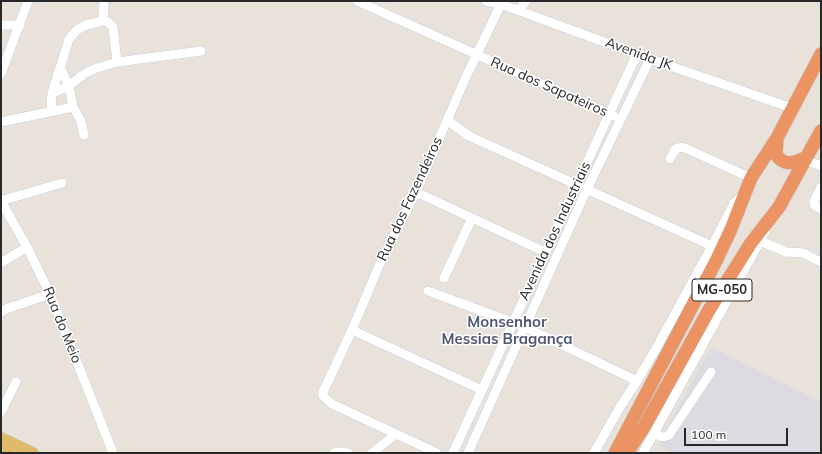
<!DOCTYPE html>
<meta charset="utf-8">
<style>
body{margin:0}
#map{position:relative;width:822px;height:454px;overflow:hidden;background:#e9e2db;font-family:Mulish,sans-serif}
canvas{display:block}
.frame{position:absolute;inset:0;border:2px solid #282828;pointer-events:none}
.scale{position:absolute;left:684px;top:428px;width:104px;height:18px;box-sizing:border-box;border:2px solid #282828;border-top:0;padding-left:5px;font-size:12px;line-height:14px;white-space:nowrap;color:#282828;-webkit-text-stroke:3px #fff;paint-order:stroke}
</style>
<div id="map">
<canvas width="822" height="454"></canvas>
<div class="frame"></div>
<div class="scale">100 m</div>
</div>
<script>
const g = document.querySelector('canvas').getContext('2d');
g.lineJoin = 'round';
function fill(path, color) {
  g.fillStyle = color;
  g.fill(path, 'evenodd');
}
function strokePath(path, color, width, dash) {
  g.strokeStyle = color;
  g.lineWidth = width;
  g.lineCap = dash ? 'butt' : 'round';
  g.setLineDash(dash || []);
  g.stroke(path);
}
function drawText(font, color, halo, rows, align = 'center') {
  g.font = font + ' Mulish,sans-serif';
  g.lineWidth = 3;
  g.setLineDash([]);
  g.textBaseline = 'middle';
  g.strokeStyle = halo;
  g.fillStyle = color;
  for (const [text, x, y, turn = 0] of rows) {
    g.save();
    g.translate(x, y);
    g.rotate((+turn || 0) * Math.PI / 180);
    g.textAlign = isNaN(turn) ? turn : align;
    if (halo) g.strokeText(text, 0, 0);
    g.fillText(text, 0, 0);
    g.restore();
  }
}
fill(new Path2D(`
 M711,347l110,55v51h-148l-15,-8z`), '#dcdbe2');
const minor = new Path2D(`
 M357,1l257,115
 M486,1l15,3 149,55 142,49
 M519,10l7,-9
 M103,21l1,-20
 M1,25h19
 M60,67l9,19 4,21 8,14 3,14
 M1,74l27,-73
 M52,93l17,-7 15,-12 10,-5 23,-7 84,-11
 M51,111l1,-18 17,-54 8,-9 9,-5 17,-4 5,1 5,5 4,35
 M447,120l22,16 243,110
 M1,122l72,-15
 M670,159c4,-8 5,-13 15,-11l66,30
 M805,160l16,6
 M821,187l-7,14v4l7,4
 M416,192l129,60
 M1,201l26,46 23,47 63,159
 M1,201l61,-18
 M760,241l26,11 17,1 18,9
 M1,263l26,-16
 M444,278l28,-60
 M428,291l97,36 112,54
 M1,312l5,-3 44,-15
 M352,330l130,60
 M1,412l15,-30
 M655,432c4,5 8,6 14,3l42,-63
 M334,453l3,-1 11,1
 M372,453l24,-19
 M437,453l-105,-49 -9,-8v-4l29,-62 29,-69 35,-69 49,-113 36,-75 -1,-3
 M453,453l184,-399
 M468,453l119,-264 63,-130
 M594,453l26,-46 17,-26 21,-36 54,-99 22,-43 9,-8
 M643,453l122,-221`);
const major = new Path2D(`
 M1,438l32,15
 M1,449l8,4`);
const highway = new Path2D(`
 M777,138l-1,16c7,13 20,9 31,3
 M615,453l101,-192 15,-32 20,-51 26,-40 44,-84
 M627,453l17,-26 65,-117 42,-67 28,-36 42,-76`);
strokePath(minor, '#c9ced8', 10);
strokePath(major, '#c3c3c3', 12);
strokePath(highway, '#c3c3c3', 14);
strokePath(minor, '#fff', 9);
strokePath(major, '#e0ba69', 11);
strokePath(highway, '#eb9363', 13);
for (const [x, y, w] of [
 [722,290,60]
]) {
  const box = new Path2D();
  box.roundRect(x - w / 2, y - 11, w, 22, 3);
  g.fillStyle = '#fff';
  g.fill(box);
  strokePath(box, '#282828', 1);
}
drawText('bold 13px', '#282828', null, [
 ["MG-050",722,290]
]);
drawText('14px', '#282828', '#fff', [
 ["Avenida JK",639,54,20],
 ["Rua dos Sapateiros",549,87,24],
 ["Rua dos Fazendeiros",410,199,-65],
 ["Avenida dos Industriais",555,231,-65],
 ["Rua do Meio",62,325,68]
]);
drawText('bold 15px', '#4e5873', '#fff', [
 ["Monsenhor",507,322],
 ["Messias Bragança",507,339]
]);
</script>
